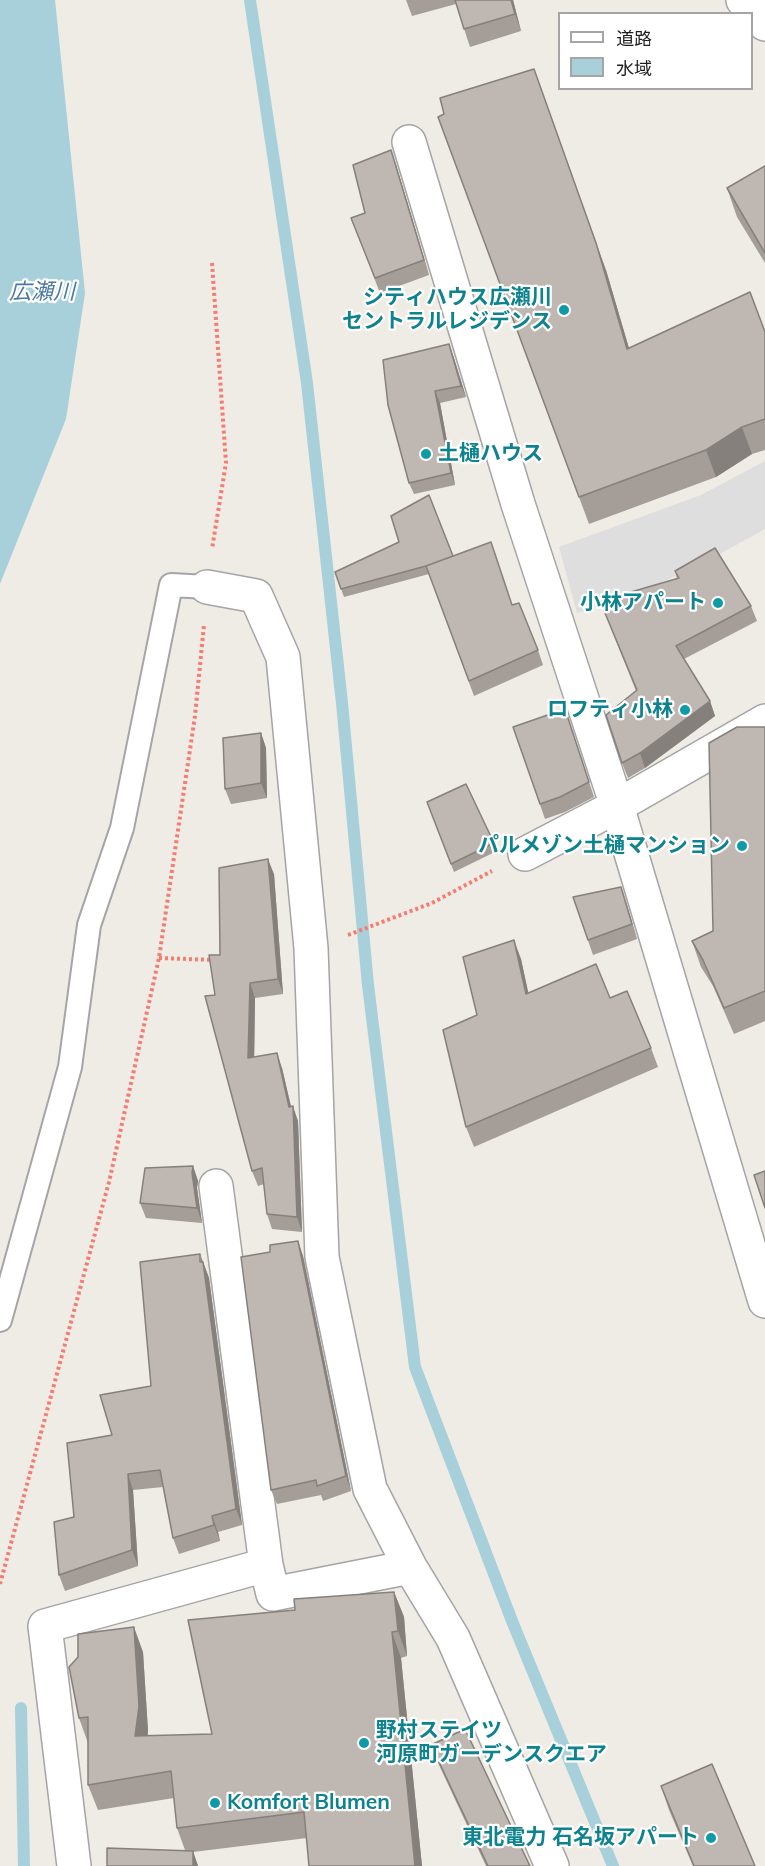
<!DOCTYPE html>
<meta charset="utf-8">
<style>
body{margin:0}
#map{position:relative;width:765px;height:1866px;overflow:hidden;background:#efebe5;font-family:Mulish,"Noto Sans JP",sans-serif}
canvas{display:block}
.legend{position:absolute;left:558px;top:12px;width:195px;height:78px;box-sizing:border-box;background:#fff;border:2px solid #a5a5a5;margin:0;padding:8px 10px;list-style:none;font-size:18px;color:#1e1e1e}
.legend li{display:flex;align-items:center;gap:12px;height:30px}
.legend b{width:30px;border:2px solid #a5a5a5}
</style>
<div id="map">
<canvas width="765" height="1866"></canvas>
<ul class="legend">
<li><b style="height:8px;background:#fff"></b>道路</li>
<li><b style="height:16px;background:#a7d0db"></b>水域</li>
</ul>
</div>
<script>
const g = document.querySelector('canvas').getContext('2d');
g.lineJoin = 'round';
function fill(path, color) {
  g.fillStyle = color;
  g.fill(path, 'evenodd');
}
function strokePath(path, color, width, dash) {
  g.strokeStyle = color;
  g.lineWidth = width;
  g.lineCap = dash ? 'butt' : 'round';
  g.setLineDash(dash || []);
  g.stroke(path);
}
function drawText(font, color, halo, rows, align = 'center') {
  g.font = font + ' Mulish,"Noto Sans JP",sans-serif';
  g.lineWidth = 4.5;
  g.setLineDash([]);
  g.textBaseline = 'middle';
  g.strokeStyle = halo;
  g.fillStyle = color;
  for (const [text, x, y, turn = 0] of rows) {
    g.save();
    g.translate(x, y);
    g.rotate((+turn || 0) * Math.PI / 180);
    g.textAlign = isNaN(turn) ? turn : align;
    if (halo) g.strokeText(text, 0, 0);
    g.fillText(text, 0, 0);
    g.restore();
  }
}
fill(new Path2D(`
 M765,461v68l-49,27 -77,38 -62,19 -18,-66 142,-52z`), '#dedede');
fill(new Path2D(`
 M0,0h55l30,293 -19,126 -66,165z`), '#a7d0db');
strokePath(new Path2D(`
 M250,0l57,383 35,320 26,282 47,382 97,254 101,245
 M21,1708l3,158`), '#a7d0db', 12);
const lane = new Path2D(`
 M0,1320l70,-253 19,-142 33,-97 49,-243 36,2`);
const street = new Path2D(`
 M743,0l22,24
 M409,142l109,362 99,302 148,495
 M207,587l49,9 27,61 28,291 11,309 48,232 40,78 43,71 99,228
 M525,854l92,-48 148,-85
 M216,1186l50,379
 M74,1866l-29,-240 221,-61 7,29 137,-27`);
strokePath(lane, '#a5a5a5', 26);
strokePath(street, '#a5a5a5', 36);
strokePath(new Path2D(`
 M212,263l14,200 -14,86
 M348,935l84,-32 60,-32
 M159,958l56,2
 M0,1584l109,-402 50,-224 36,-242 9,-91`), '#f47c71', 4, [3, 3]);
strokePath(lane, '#fff', 22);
strokePath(street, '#fff', 33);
fill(new Path2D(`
 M406,0h107l8,31 -51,16 -14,-43 -44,12z
 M438,117l168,153 23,78 136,-16v118l-13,4 -36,23 -127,47z
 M396,165l33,110 -49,18 -29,-75 14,-5z
 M765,166v97l-28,-46 -10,-29z
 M453,355l13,42 -26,6 15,82 -41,9 -5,-11 -21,-78z
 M453,556l59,49 26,45 5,15 -69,31 -45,-122 -85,23 -9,-25z
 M675,571l76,35 6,15 -73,38 26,42 5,15 -70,52 -17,10 -6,-15 14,-72 -36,-90 77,-22z
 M570,724l24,73 -29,15 -20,7 -32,-92z
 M765,727v294l-31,13 -21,-48 -12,-19 -9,-26 21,-10z
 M261,733l5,15 1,50 -36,6 -6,-15z
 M427,802l67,41 3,8 -43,21z
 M274,874l9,120 -28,4 -1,59 28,11 9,38 7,15 4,111 -30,-3 -5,-15 -3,-30 -6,2 -6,-15 -37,-176z
 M621,887l16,52 -44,16 -20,-58z
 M521,959l7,34 82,5 41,50 7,19 -184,80 -8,-20 11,-112z
 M193,1166l5,15 -1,7 5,35 -56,-5 -6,-15z
 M298,1241l5,15 48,235 -28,10 -2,-6 -44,9 -6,-14 -1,-238z
 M203,1262l6,16 33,247 -24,7 2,9 -41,13 -6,-16 -10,-51 -30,3 5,76 -73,25 -6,-16 15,-58 38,-82 39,-49z
 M394,1592l10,25 3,39 -6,2 21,208h-113l-2,-28 -114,14 5,14h-91l78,-16 -8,-22 -3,-30 -76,12 -10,-25v-42l-9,-25 64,-66 5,79v5l64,-2 83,-124z
 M431,1745l99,121h-44l-47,-101z
 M661,1786l94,80h-62l-24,-56z`), '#a49d98');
fill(new Path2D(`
 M511,0h2l8,31 -6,-17z
 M534,69l72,201 31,106 -10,-27z
 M391,150l5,15 33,110 -5,-15z
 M449,344l4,11 13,42 -5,-11z
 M435,391l5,12 15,82 -4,-12z
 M742,427l10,27 -36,23 -10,-27z
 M710,701l5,15 -70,52 -5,-15z
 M261,733l5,15 1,50 -6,-15z
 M268,859l6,15 9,120 -5,-15z
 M621,887l5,15 11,37 -5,-15z
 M514,940l7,19 12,55 -7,-20z
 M250,983l5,15 -1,75 -6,-15z
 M277,1053l5,15 11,48v-10l5,15 4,111 -5,-15 -8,-110z
 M193,1166l5,15 -1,7 5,35 -5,-15 -5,-35z
 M298,1241l5,15 48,235 -5,-15z
 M200,1254l9,24 33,247 -6,-16z
 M128,1474l5,16 5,76 -6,-16z
 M212,1516l6,16 2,9 -6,-16z
 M394,1592l10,25 3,39 -9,-25z
 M134,1627l9,25 5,79 -4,31 -9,-26z
 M392,1632l9,26 21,208h-7z
 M193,1851l5,15h-5z`), '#86807c');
const building = new Path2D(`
 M455,0h56l4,14 -51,15z
 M534,69l62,174 31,106 123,-57 15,40v87l-23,8 -36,23 -127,47 -141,-380 6,-3 -4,-16z
 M391,150l33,110 -49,18 -24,-60 14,-5 -12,-48z
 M765,166v87l-38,-65z
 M449,344l12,42 -26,5 16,82 -42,10 -21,-78 -5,-45z
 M429,495l24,61 -27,10 -85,23 -6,-17 64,-30 -8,-26z
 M491,542l21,63 7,-2 19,47 -69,31 -43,-115z
 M715,548l36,58 -75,40 34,55 -70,52 -18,10 -16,-48 31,-25 -37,-89 79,-23 -4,-7z
 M565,709l24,73 -29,15 -20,7 -27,-77z
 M737,727h28v264l-41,17 -21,-48 -11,-19 21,-10 -4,-188z
 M261,733v50l-36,6 -2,-51z
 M466,784l28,59 -43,21 -24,-62z
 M268,859l10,120 -28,4 -2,75 29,-5 12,54 4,-1 4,111 -30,-3 -5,-46 -10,3 -47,-175 10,-1 -6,-40h11l-1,-87z
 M621,887l11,37 -44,16 -15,-43z
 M514,940l12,54 70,-30 14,34 17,-7 24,57 -185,79 -23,-97 34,-15 -14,-58z
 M193,1166l-1,7 5,35 -57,-5 5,-35z
 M765,1171v37l-11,-33z
 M298,1241l48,235 -29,10 -1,-6 -45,10 -30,-233 29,-5v-7z
 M200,1254v8h3l33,247 -24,7 2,9 -41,13 -13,-68 -32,4 4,76 -73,25 -5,-53 20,-5 -7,-74 45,-8 -12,-40 51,-9 -11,-124z
 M394,1592l4,39 -6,1 23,234h-106l-5,-54 -127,16 -6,-57 -83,14v-68l-9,1 -10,-51 9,-10v-23l56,-7 5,79 -4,30 77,-2 -24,-114 107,-10 -1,-11z
 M465,1729l65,137h-42l-57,-121z
 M712,1764l43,102h-61l-33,-80z
 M107,1848l86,3v15h-86z`);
fill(building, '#bfb7b1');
strokePath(building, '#86807c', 1.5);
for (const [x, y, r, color] of [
 [564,310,6,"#0f9aa8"],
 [426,454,6,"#0f9aa8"],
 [718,603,6,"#0f9aa8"],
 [685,710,6,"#0f9aa8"],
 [742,846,6,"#0f9aa8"],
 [364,1743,6,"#0f9aa8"],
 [215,1803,6,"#0f9aa8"],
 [711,1838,6,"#0f9aa8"]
]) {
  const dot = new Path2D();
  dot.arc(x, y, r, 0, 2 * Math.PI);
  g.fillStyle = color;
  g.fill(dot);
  strokePath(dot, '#fff', 2);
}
drawText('bold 21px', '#0d838f', '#fff', [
 ["シティハウス広瀬川",552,298],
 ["セントラルレジデンス",552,322],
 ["土樋ハウス",438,454,"left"],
 ["小林アパート",706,603],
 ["ロフティ小林",673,710],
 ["パルメゾン土樋マンション",730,846],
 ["野村ステイツ",376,1731,"left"],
 ["河原町ガーデンスクエア",376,1755,"left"],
 ["Komfort Blumen",227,1803,"left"],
 ["東北電力 石名坂アパート",699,1838]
], 'right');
drawText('italic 22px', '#4c79a2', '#fff', [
 ["広瀬川",42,292]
]);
</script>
